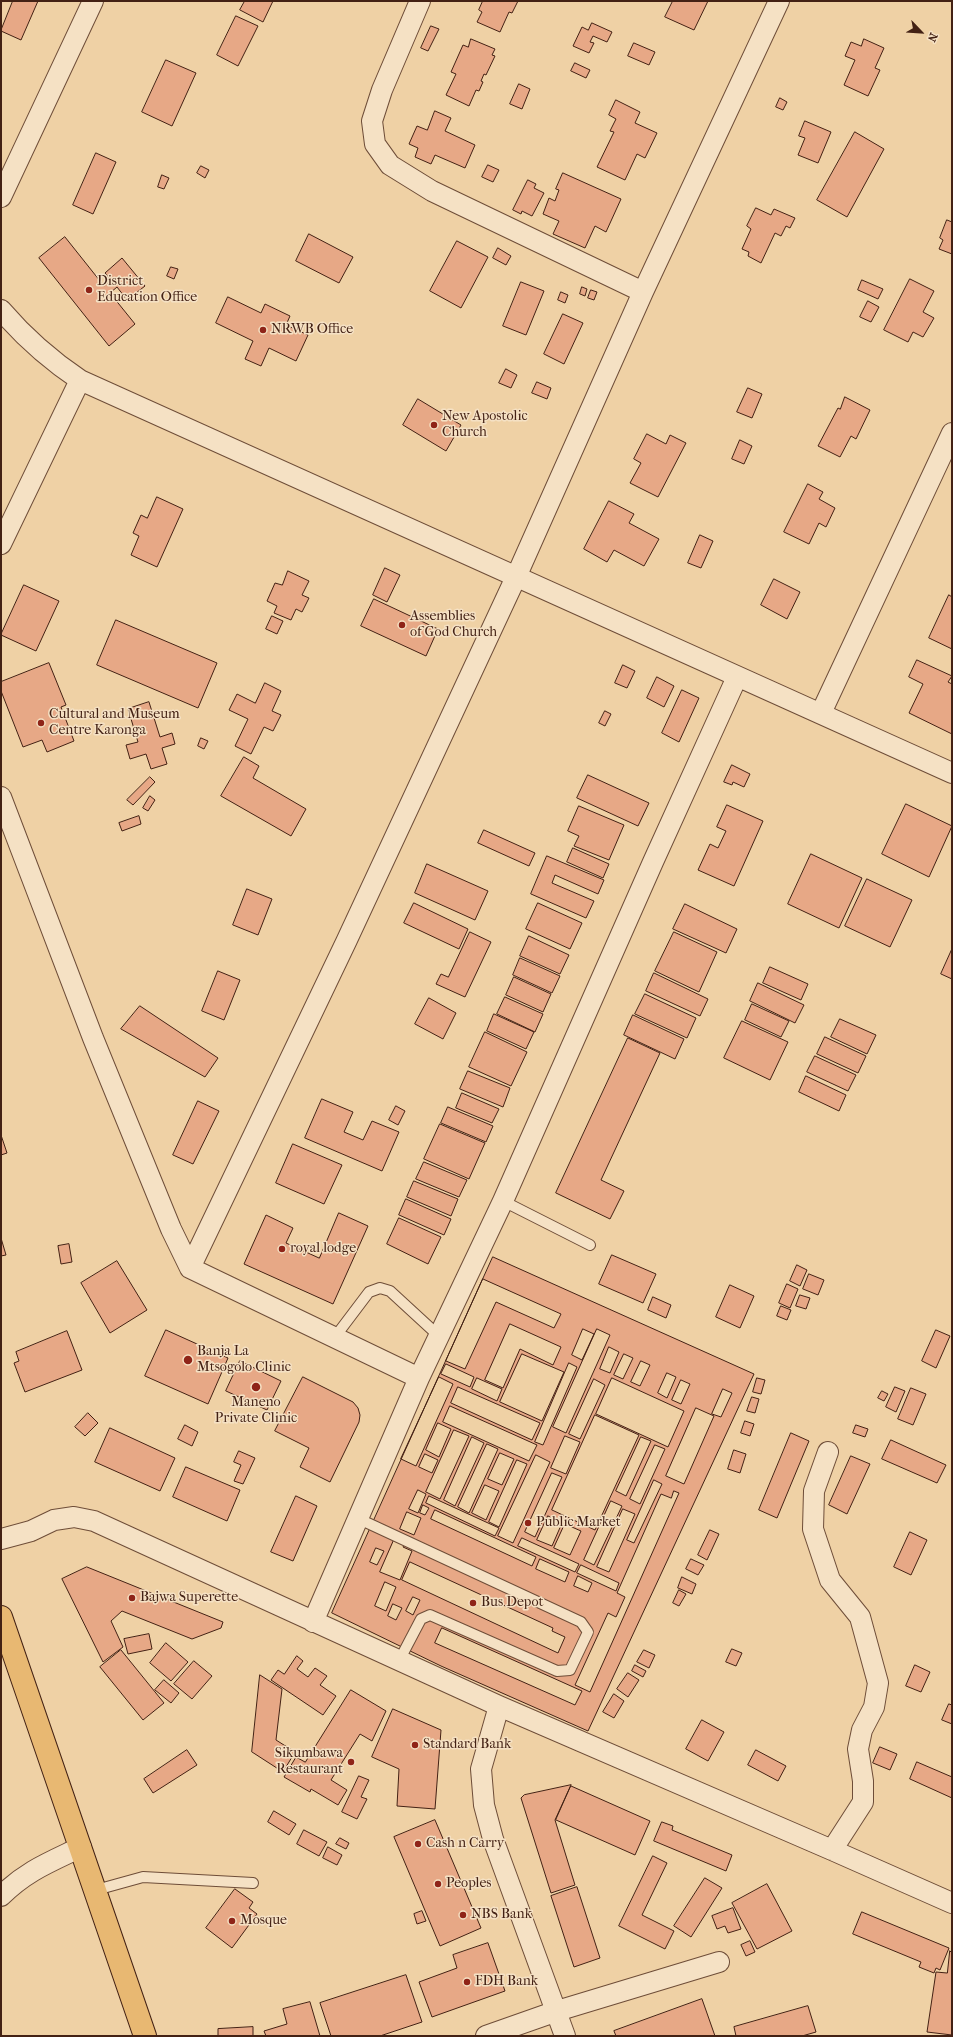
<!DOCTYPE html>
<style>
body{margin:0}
#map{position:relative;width:953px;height:2037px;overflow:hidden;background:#efd1a5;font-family:"IM FELL French Canon",serif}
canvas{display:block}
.frame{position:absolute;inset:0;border:2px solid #432114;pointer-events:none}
.north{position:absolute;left:901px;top:12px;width:40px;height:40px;-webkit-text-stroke:3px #f5e1c4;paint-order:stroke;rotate:115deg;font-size:11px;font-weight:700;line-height:16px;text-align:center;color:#432114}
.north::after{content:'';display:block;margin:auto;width:14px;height:18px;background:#432114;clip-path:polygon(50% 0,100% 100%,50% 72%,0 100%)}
</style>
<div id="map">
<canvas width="953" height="2037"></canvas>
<div class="frame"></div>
<div class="north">N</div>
</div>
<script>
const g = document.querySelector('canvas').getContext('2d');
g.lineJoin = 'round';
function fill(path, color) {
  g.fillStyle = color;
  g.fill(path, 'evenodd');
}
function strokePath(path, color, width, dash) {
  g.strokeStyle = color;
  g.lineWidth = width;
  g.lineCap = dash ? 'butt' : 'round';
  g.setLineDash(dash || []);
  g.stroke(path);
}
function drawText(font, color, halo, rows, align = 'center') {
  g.font = font + ' "IM FELL French Canon",serif';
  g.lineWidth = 3;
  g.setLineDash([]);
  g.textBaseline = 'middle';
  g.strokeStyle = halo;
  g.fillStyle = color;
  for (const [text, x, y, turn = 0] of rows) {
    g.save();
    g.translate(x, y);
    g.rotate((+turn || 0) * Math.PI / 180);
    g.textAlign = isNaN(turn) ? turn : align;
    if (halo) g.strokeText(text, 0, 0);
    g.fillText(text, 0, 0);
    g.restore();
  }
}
const building = new Path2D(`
 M13,1h25l-17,39 -20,-9z
 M245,1h28l-10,21 -23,-12z
 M483,1h35l-6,12 -3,-1 -9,20 -23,-10 5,-10 -3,-2z
 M673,1h35l-14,29 -29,-13z
 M236,16l22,10 -20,40 -21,-11z
 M592,23l20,9 -5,10 -14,-6 -3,6 4,1 -5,10 -16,-7 9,-19 6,3z
 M431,26l8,3 -11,22 -7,-3z
 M471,39l24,10 -3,6 3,1 -9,19 -2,-1 -3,7 2,1 -4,9 -3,-1 -7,16 -23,-11 10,-21 -5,-2 12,-27 5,2z
 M864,39l20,9 -9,20 5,2 -12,26 -24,-11 11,-25 -10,-4 6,-14 10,4z
 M634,43l21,9 -6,13 -21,-9z
 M166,60l30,13 -24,53 -30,-14z
 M575,63l15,7 -4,8 -15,-7z
 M519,84l11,5 -8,20 -12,-5z
 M780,98l7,4 -4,8 -7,-3z
 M616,100l24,12 -5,11 22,10 -12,25 -8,-4 -12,26 -28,-13 17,-35 -4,-1 6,-12 -7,-4z
 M435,111l16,7 -6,13 30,14 -10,23 -30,-13 -4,9 -16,-7 3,-9 -9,-4 8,-18 10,4z
 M805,121l26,11 -13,31 -20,-8 7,-17 -6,-2z
 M855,132l29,17 -37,68 -30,-17z
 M96,153l20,9 -23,52 -20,-9z
 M488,165l11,5 -6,12 -11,-5z
 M201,166l8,4 -4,8 -8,-5z
 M563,173l58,26 -15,33 -11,-6 -10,22 -32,-14 6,-13 -16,-7 6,-16 6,3 4,-11 -3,-1z
 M162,175l7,3 -5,11 -6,-2z
 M528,180l8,4 -2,4 10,5 -12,23 -10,-5 -1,3 -8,-4z
 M756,208l15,7 3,-6 21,9 -5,10 -4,-2 -5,10 -6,-3 -14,30 -13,-7 1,-4 -7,-3 9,-20 -4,-3z
 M947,220l5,2v32l-13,-5 4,-9 -3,-2z
 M309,234l44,23 -14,26 -43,-22z
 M65,237l39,49 7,-6 -6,-7 17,-15 23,28 -18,14 -10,-13 -7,6 25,31 -26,22 -70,-88z
 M457,241l31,16 -27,51 -31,-17z
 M498,248l13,8 -5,9 -13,-7z
 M171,267l7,2 -4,10 -7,-3z
 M910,279l24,12 -11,21 11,6 -11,19 -10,-5 -5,10 -24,-12z
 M862,280l21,9 -5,10 -20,-9z
 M521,282l23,9 -18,44 -23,-9z
 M582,287l5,2 -2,7 -5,-2z
 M591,290l6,2 -3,8 -6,-2z
 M561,292l7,3 -3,8 -7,-3z
 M228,297l33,16 4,-9 25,12 -4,9 22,10 -12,26 -27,-13 -8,18 -16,-7 8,-18 -37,-18z
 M868,301l11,6 -8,15 -11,-5z
 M563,314l20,9 -19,41 -20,-10z
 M506,369l11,6 -6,13 -12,-5z
 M537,382l14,6 -4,11 -15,-6z
 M748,388l14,6 -10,24 -15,-6z
 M845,397l25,13 -14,29 -5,-3 -11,21 -22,-11 20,-38 2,1z
 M418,399l43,26 -15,26 -43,-26z
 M647,434l19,10 4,-9 16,8 -28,54 -28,-14 11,-20 -7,-4z
 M740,440l12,6 -8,18 -12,-5z
 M808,484l15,8 -4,7 16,9 -9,19 -7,-4 -10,21 -25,-12z
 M157,497l26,12 -26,58 -26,-12 8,-19 -6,-3 8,-18 6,3z
 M609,501l25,13 -5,9 30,16 -15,27 -30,-16 -7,12 -23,-13z
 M700,535l13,6 -12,27 -13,-5z
 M385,568l15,7 -13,27 -14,-7z
 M288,571l21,10 -7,14 7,3 -7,14 -6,-3 -5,11 -17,-7 3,-7 -10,-5 8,-18 7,2z
 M774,579l26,13 -13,27 -26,-14z
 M24,585l35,16 -23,50 -35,-16z
 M949,595l3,2v52l-23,-11z
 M374,599l64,30 -12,27 -65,-30z
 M272,616l11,5 -6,13 -11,-5z
 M116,620l101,43 -19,45 -101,-43z
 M917,660l35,16 -4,6 4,2v50l-43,-21 14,-29 -14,-7z
 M49,663l17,42 -5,2 13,34 -27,11 -5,-12 -19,7 -22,-56v-9z
 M623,665l12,6 -8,17 -12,-5z
 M657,677l17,9 -10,21 -17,-9z
 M265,683l16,8 -9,20 9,4 -8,16 -9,-4 -13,27 -16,-8 13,-27 -19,-9 8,-16 18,9z
 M682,690l17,8 -20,44 -17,-9z
 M149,702l11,35 12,-4 3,11 -13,4 5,16 -16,5 -5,-15 -16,5 -4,-14 12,-3 -10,-33z
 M605,711l6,3 -6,12 -6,-3z
 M201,738l7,3 -4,8 -6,-3z
 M244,757l15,9 -6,12 53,31 -15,27 -70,-40z
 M732,765l18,9 -6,13 -11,-5 -1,3 -8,-3z
 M588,775l61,28 -11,23 -61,-28z
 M150,777l5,5 -22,23 -6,-5z
 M150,796l5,4 -7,11 -5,-3z
 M906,804l46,22 -23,51 -47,-23z
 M727,805l36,16 -29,65 -36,-16 12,-26 8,4 8,-17 -9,-4z
 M579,806l45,19 -15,35 -35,-14 5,-10 -11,-5z
 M139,816l2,8 -19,7 -3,-8z
 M484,830l51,23 -6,13 -51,-23z
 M573,848l36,16 -6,14 -36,-16z
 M811,854l51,24 -23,50 -51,-24z
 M547,856l57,24 -6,14 -43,-19 -3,8 42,18 -8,17 -55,-24z
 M427,864l61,27 -13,29 -60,-27z
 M867,879l45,21 -22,47 -45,-21z
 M247,889l25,10 -14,36 -25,-10z
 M414,903l54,26 -9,20 -55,-26z
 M538,903l44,20 -12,26 -44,-20z
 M685,904l52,25 -11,24 -53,-24z
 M470,932l21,10 -26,55 -29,-13 5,-10 7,3z
 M674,932l43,20 -18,40 -44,-21z
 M529,936l40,19 -9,19 -40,-18z
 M952,949v30l-11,-5z
 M520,958l40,18 -8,17 -39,-18z
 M770,967l38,17 -7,16 -38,-17z
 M218,971l22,9 -16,40 -22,-9z
 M654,973l54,26 -8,17 -54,-25z
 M514,977l37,17 -8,18 -37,-17z
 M758,983l46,22 -9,18 -45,-22z
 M645,994l51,24 -9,20 -52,-24z
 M505,997l38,17 -8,18 -38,-18z
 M429,998l27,15 -13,26 -28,-15z
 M752,1004l37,17 -8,16 -36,-17z
 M140,1006l78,52 -13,19 -84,-48z
 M494,1014l40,18 -8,17 -39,-18z
 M633,1015l51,24 -9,20 -51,-24z
 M840,1019l36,16 -9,19 -36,-17z
 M742,1021l46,21 -18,38 -46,-22z
 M485,1032l42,20 -16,34 -42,-19z
 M825,1037l41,19 -8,17 -41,-19z
 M628,1038l32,15 -59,127 23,11 -14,28 -54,-26z
 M815,1056l41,19 -8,16 -41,-19z
 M468,1071l42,17 -7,19 -43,-18z
 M806,1076l40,19 -7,16 -40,-19z
 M462,1093l37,16 -7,14 -36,-15z
 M322,1099l31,13 -9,20 19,8 9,-19 27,11 -17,39 -77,-33z
 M198,1101l21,10 -26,53 -20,-9z
 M396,1106l9,5 -7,14 -9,-5z
 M448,1107l45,19 -7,16 -45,-19z
 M440,1124l45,19 -16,36 -45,-20z
 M1,1135l6,18 -6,2z
 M293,1144l49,21 -18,39 -48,-21z
 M424,1162l43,18 -8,17 -43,-18z
 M414,1181l44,18 -7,17 -44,-19z
 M406,1199l45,20 -7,16 -45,-20z
 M339,1213l29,13 -35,78 -89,-40 22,-49 27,13 -7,15 33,15z
 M399,1218l42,19 -13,27 -41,-20z
 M1,1238l5,17 -5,1z
 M69,1244l3,18 -11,2 -3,-18z
 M612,1255l44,19 -13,29 -44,-19z
 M493,1257l261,117 -166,357 -147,-65 -109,-53z
 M117,1261l30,49 -37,23 -29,-50z
 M797,1265l10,5 -7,16 -10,-5z
 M809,1274l15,6 -6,15 -15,-6z
 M483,1279l78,35 -7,14 -58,-26 -31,67 -19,-8z
 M787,1284l11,5 -8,19 -11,-5z
 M730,1285l24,11 -14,32 -24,-11z
 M800,1295l10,3 -4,11 -10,-3z
 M653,1297l18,8 -5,13 -18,-8z
 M781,1306l10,4 -4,10 -10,-4z
 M510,1324l51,23 -8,18 -33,-16 -17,39 -18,-8z
 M583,1329l11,5 -12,26 -10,-5z
 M597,1329l13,6 -44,98 -13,-6z
 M166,1330l62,28 -20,46 -63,-28z
 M936,1330l14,6 -14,32 -14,-7z
 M67,1331l15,39 -57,22 -11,-29 5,-2 -3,-9z
 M609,1347l10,5 -9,21 -10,-4z
 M522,1354l42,18 -22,49 -42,-19z
 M624,1354l9,4 -10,21 -9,-4z
 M240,1361l41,20 -14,29 -41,-19z
 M641,1361l9,4 -10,21 -9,-4z
 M569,1363l8,4 -34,78 -8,-3z
 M446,1364l28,13 -4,10 -29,-13z
 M667,1373l9,4 -9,21 -9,-5z
 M303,1377l50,25 5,6 2,7 -1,7 -29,60 -30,-15 9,-19 -34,-17z
 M439,1377l14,7 -37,82 -15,-7z
 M477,1378l25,11 -5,12 -25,-12z
 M612,1378l72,33 -16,36 -72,-33z
 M757,1378l8,2 -4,14 -8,-2z
 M594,1379l11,6 -25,54 -11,-5z
 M681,1380l9,4 -9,20 -9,-4z
 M458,1387l82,36 -8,17 -81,-37z
 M895,1387l10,4 -9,21 -10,-5z
 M911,1388l15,6 -13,31 -15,-6z
 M723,1389l9,4 -11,24 -9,-3z
 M882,1391l6,3 -4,7 -6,-3z
 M752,1397l7,2 -4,14 -8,-2z
 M450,1406l87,39 -8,16 -86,-39z
 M696,1408l18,8 -30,68 -18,-8z
 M88,1413l10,10 -13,13 -10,-9z
 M595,1415l44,20 -44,95 -43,-20z
 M745,1421l9,3 -4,12 -9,-3z
 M438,1423l13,6 -12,28 -13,-7z
 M185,1425l13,7 -6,14 -14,-7z
 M856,1425l12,4 -3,8 -12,-4z
 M110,1428l65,30 -15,33 -65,-29z
 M454,1430l15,6 -29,63 -14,-7z
 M791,1433l18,8 -32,77 -18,-8z
 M565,1436l15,6 -14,32 -15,-6z
 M472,1437l12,6 -29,63 -11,-6z
 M641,1437l10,4 -25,55 -10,-5z
 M891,1440l55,25 -9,18 -55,-24z
 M487,1444l11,5 -29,64 -11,-6z
 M655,1445l10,4 -25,55 -10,-5z
 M734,1450l12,4 -6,19 -12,-4z
 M239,1451l16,7 -12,26 -9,-3 7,-16 -7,-3z
 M500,1453l14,6 -12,26 -14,-6z
 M425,1454l13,6 -6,13 -13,-6z
 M536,1455l14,7 -37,81 -15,-7z
 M851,1456l19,8 -23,50 -18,-9z
 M517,1460l10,4 -28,63 -10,-5z
 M186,1467l54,23 -13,31 -54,-24z
 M552,1473l10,4 -27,60 -10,-5z
 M654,1480l8,4 -28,59 -7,-3z
 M485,1485l14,6 -13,29 -14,-7z
 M418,1490l8,4 -8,19 -9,-4z
 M674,1491l5,2 -89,199 -15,-7 33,-72 8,4 9,-20 -8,-4 44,-99 10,4z
 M296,1496l21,10 -24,55 -22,-9z
 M429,1496l70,32 -4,8 -69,-33z
 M611,1501l11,5 -28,59 -10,-5z
 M423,1505l6,3 -4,7 -5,-2z
 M623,1509l12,5 -26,58 -12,-5z
 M435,1510l101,47 -4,9 -101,-47z
 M407,1512l14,6 -7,17 -14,-6z
 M548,1516l14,7 -10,23 -15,-6z
 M565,1524l16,7 -11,24 -16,-7z
 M710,1530l9,4 -12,26 -9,-5z
 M910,1532l17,8 -16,35 -17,-8z
 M522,1538l57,26 -4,8 -57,-26z
 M394,1540l10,5 -1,2 9,4 -12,29 -20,-8z
 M376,1548l8,3 -7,14 -7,-3z
 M540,1559l29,13 -4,10 -29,-13z
 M691,1559l13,6 -6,10 -12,-6z
 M410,1562l143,66 -1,3 13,6 -7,16 -156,-73z
 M581,1565l38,18 -3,8 -39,-18z
 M87,1567l136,55 -2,6 -29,11 -70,-28 -11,10 12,26 -20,15 -41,-83z
 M578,1576l14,7 -4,9 -14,-6z
 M682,1577l14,7 -4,10 -14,-6z
 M385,1582l11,5 -10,24 -11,-5z
 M679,1590l7,4 -7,12 -6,-3z
 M413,1597l7,3 -7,15 -7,-4z
 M393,1604l9,4 -6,12 -8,-4z
 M442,1628l140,63 -7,14 -140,-62z
 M149,1634l3,15 -24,5 -4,-15z
 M166,1643l22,19 -17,19 -21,-18z
 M732,1649l10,4 -6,13 -10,-4z
 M121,1650l43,53 -21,17 -43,-53z
 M644,1650l11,5 -6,13 -12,-6z
 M297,1656l6,5 -6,8 11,8 7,-9 12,8 -7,9 16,11 -13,19 -52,-35 7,-10 6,4z
 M194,1661l18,15 -20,23 -18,-15z
 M635,1665l11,6 -3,6 -11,-6z
 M915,1665l15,7 -9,20 -15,-6z
 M628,1673l11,7 -11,17 -11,-8z
 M260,1675l22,14 -6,51 19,12 -12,20 -31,-20z
 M164,1680l15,13 -8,10 -16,-13z
 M351,1690l35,21 -14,30 -12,-7 -29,46 16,10 -9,15 -27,-16 -1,3 -26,-15 12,-20 9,5z
 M614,1694l10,7 -10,17 -11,-6z
 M949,1704l3,1v19l-10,-4z
 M393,1709l48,21 -6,79 -38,-3 2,-37 -27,-12z
 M702,1720l22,12 -16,29 -22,-12z
 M880,1747l17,7 -7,16 -17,-7z
 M187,1750l10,15 -44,28 -9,-14z
 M756,1750l30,16 -8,15 -30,-16z
 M917,1762l35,15v21l-42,-19z
 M359,1776l10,4 -8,17 6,2 -10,20 -15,-7z
 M571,1785l-16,35 20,65 -24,8 -30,-95 3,-3z
 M571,1786l79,35 -15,34 -79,-35z
 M274,1811l22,13 -7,11 -21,-13z
 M435,1820l46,108 -41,18 -46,-109z
 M662,1822l11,4 -1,4 60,25 -6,16 -72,-30z
 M304,1830l23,12 -8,14 -22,-12z
 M340,1838l9,5 -3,6 -10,-5z
 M328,1847l14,8 -5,10 -14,-7z
 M653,1856l14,7 -25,52 32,16 -9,18 -46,-23z
 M705,1878l17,10 -31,49 -17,-11z
 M767,1884l25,47 -35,18 -25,-46z
 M577,1887l23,71 -26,9 -23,-71z
 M235,1889l18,13 -4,6 8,6 -25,34 -26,-20z
 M733,1908l8,21 -13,4 -3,-7 -8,3 -5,-13z
 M422,1911l4,10 -9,3 -3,-10z
 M862,1912l87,36 -9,22 -4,-2 -2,5 -15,-6 2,-5 -68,-28z
 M750,1941l5,11 -9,4 -5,-11z
 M488,1943l17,48 -73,26 -13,-35 38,-14 -4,-13z
 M950,1951l2,2v82l-25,-3 9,-60 11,1z
 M406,1975l16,47 -42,14h-49l-11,-33z
 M702,1999l13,37h-99l-2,-5z
 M310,2002l10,34h-54l-2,-5 23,-7 -4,-15z
 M808,2006l8,26 -14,4h-66l-2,-9z
 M253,2027v9h-35v-7z`);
fill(building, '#e7a886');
strokePath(building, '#432114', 1);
const lane = new Path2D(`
 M503,1201l87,44
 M335,1337l34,-45 11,-4 10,3 50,46
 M359,1519l222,103 7,10 -18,38 -13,1 -127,-56 -9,4 -21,40
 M96,1890l47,-13 110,6`);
const street = new Path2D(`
 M420,1l-38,89 -10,31 3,23 15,21 42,26 211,101
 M1,197l92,-196
 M1,310c24,28 49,50 79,70l-79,164
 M80,380l872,393
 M821,713l131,-280
 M1,797l92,241 78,191 19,39
 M419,1378l-229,-110 156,-326 170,-365 127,-285 136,-291
 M828,1452l-14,39 -1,38 17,51 30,37 18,66 -4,24 -12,23 -4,19 5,32v21l-31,48
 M1,1539l30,-8 23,-11 20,-3 20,4 405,185 333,144 120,53
 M313,1622l106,-244 84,-177 150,-339 84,-185
 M499,1706l-18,63 3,36 9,34 72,197
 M1,1896c25,-25 49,-34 80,-49
 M486,2036l71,-25 162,-49`);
const highway = new Path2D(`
 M1,1617l144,419`);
strokePath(lane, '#6e4d38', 12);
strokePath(street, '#6e4d38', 22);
strokePath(highway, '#432114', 24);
strokePath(lane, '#f5e1c4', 10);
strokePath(street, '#f5e1c4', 20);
strokePath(highway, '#e8b872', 22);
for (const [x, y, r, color] of [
 [89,290,4,"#8f2418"],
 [263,330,4,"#8f2418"],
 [434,425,4,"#8f2418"],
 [402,625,4,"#8f2418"],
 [41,723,4,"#8f2418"],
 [282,1249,4,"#8f2418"],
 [188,1360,5,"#8f2418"],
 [256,1387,5,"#8f2418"],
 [528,1523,4,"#8f2418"],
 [132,1598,4,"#8f2418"],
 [473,1603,4,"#8f2418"],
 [415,1745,4,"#8f2418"],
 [351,1762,4,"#8f2418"],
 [418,1844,4,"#8f2418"],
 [438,1884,4,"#8f2418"],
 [463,1915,4,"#8f2418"],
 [232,1921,4,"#8f2418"],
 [467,1982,4,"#8f2418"]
]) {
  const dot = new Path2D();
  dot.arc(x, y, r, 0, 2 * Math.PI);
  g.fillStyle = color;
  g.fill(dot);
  strokePath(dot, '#f5e1c4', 1.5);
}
drawText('14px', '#432114', '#f5e1c4', [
 ["District",97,282],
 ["Education Office",97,298],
 ["NRWB Office",271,330],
 ["New Apostolic",442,417],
 ["Church",442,433],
 ["Assemblies",410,617],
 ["of God Church",410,633],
 ["Cultural and Museum",49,715],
 ["Centre Karonga",49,731],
 ["royal lodge",290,1249],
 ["Banja La",197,1352],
 ["Mtsogolo Clinic",197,1368],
 ["Maneno",256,1403,"center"],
 ["Private Clinic",256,1419,"center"],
 ["Public Market",536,1523],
 ["Bajwa Superette",140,1598],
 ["Bus Depot",481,1603],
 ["Standard Bank",423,1745],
 ["Sikumbawa",343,1754,"right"],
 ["Restaurant",343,1770,"right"],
 ["Cash n Carry",426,1844],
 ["Peoples",446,1884],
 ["NBS Bank",471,1915],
 ["Mosque",240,1921],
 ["FDH Bank",475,1982]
], 'left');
</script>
